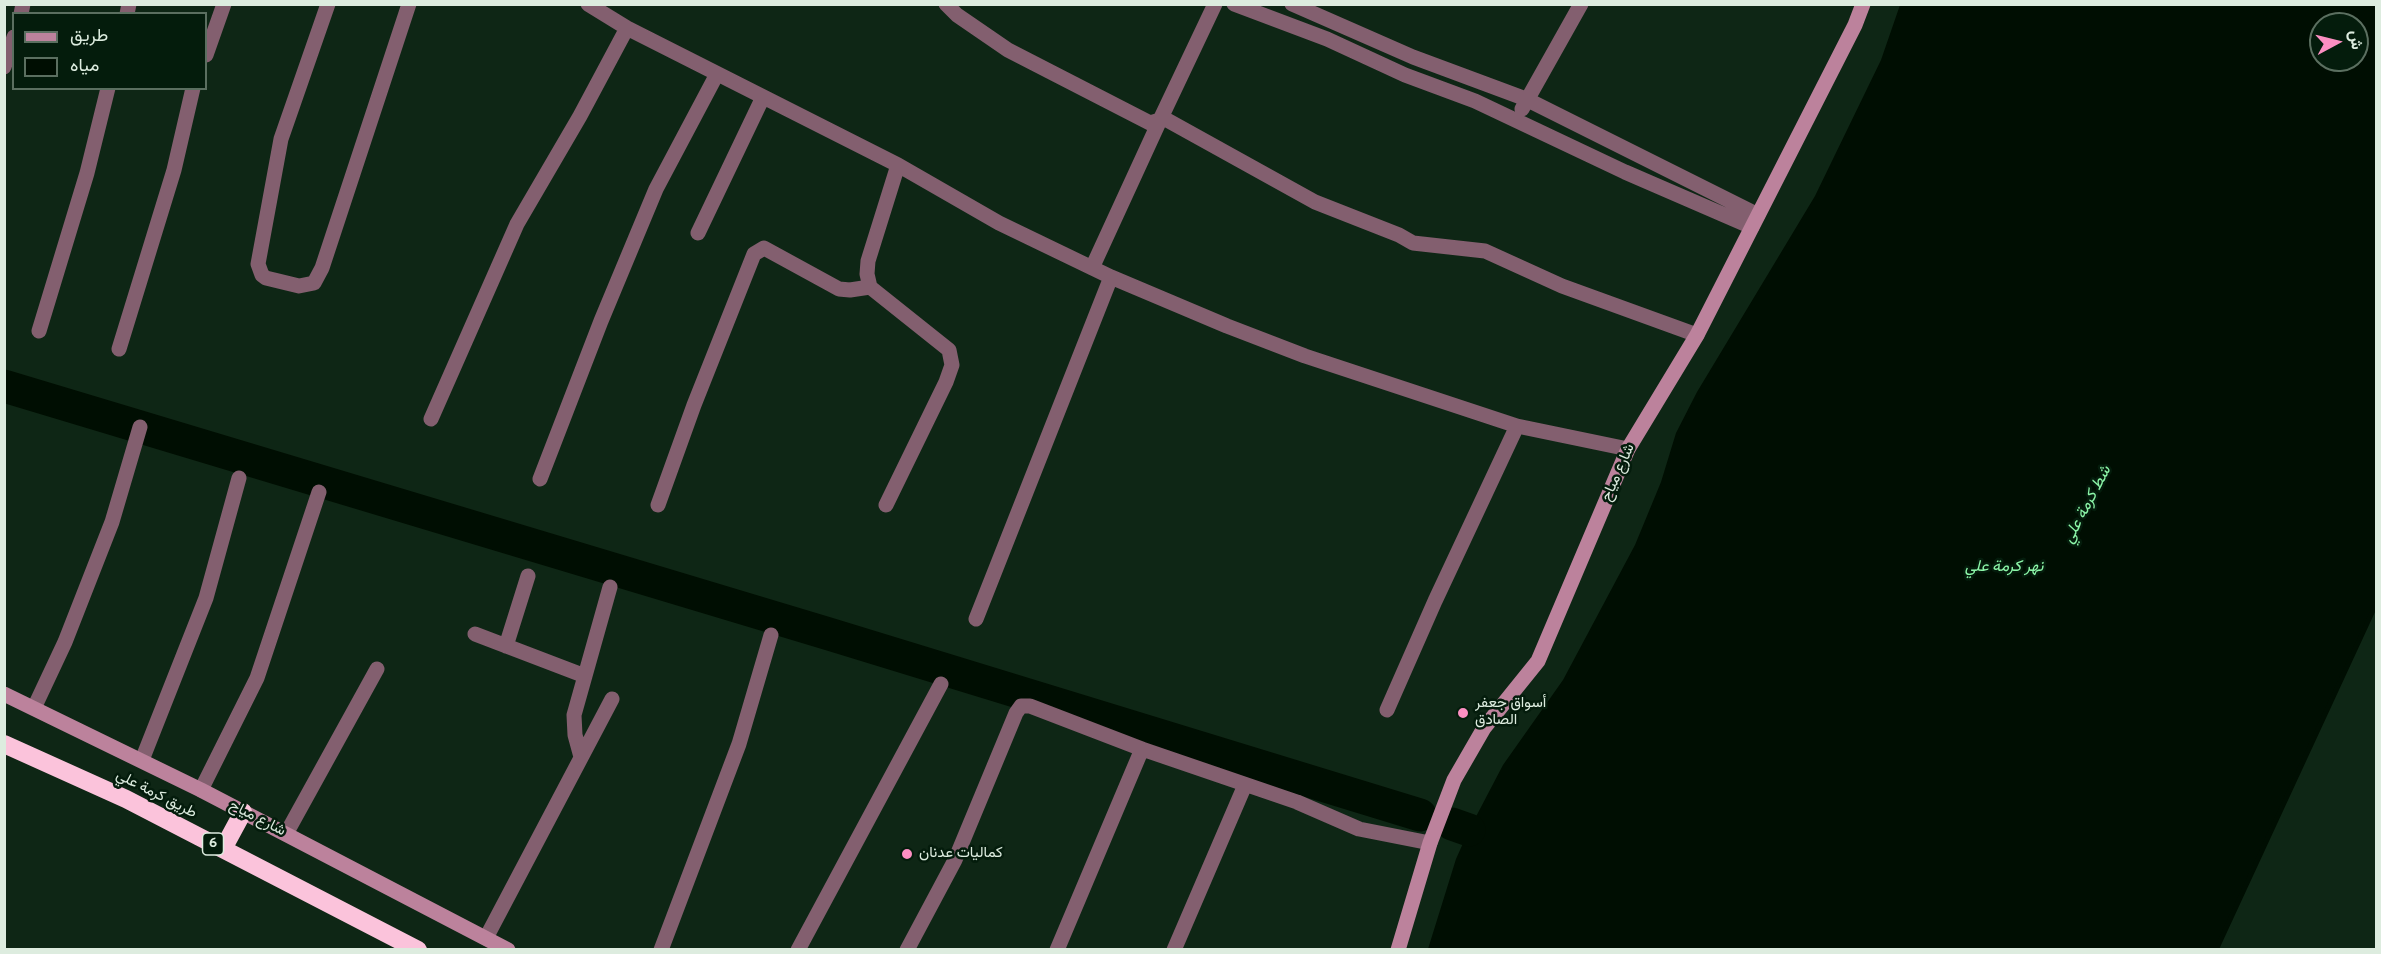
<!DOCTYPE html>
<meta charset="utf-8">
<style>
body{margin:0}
#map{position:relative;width:2381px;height:954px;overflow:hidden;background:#0e2615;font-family:Overpass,Vazirmatn,sans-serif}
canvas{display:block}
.frame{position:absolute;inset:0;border:6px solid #ddecdf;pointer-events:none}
.legend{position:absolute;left:12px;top:12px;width:195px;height:78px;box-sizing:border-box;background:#041c0c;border:2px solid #5b6f60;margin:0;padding:8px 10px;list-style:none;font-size:18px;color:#ddecdf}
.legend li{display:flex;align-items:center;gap:12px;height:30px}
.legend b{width:30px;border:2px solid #5b6f60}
.north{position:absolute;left:2309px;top:12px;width:60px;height:60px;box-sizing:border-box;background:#041c0c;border:2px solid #5b6f60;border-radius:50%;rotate:83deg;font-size:16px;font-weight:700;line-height:24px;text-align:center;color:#ddecdf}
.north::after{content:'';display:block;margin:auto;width:21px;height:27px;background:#fc8fc2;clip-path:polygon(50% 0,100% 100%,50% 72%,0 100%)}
</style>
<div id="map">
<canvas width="2381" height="954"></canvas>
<div class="frame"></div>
<ul class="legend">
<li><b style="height:8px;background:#bc829c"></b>طريق</li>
<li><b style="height:16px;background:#000e02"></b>مياه</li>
</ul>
<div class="north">ش</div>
</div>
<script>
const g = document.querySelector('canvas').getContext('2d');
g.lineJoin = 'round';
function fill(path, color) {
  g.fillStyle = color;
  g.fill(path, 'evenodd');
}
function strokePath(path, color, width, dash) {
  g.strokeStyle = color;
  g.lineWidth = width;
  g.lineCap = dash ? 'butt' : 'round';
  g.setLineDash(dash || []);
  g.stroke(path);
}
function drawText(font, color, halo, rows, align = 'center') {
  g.font = font + ' Overpass,Vazirmatn,sans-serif';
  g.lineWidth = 5;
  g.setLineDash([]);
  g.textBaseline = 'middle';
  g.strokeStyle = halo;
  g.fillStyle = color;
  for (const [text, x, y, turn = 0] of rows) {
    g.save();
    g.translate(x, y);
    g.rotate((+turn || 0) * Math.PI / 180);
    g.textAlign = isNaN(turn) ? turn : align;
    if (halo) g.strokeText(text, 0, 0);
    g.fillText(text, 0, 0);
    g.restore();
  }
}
fill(new Path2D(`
 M1900,5h476v599l-160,345h-788l28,-90 13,-29 34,-65 60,-85 72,-135 26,-63 15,-49 21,-41 118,-196 66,-136zM2321,24h36v36h-36z`), '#000e02');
strokePath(new Path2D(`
 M2216,950l160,-346`), '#000e02', 5);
strokePath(new Path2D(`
 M4,386l825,248 591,181
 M1452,824l17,6`), '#000e02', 33);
strokePath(new Path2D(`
 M328,4l-47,135 -23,125 4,11 4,3 33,8 15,-3 8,-15 87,-264
 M588,4l39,24 271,137 101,58 112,54 116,49 78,30 212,70 111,23
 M946,4l11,11 51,35 142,73 10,-3h7l148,82 84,33 14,8 72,8 77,35 135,49
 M1234,4l93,35 78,36 70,26 150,71 127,55
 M1292,4l121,53 113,42 232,116
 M21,14l2,-10
 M127,14l2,-10
 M206,55l18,-51
 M4,67l10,-30
 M1522,109l59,-105
 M698,233l65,-136
 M1092,268l68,-148 55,-116
 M39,331l48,-158 21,-85
 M119,349l55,-179 19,-82
 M431,419l86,-195 63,-108 47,-88
 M540,479l61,-158 55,-132 61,-115
 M658,505l36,-100 60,-151 10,-6 75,41 11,1 20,-3
 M886,505l60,-123 6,-17 -3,-15 -79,-63 -3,-13 1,-13 30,-96
 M976,619l135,-342
 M475,634l110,42
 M506,646l22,-70
 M34,708l31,-66 47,-120 28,-95
 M1387,710l48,-109 82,-175
 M581,757l-6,-22 -1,-20 36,-128
 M142,760l64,-162 33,-120
 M201,790l56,-112 62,-186
 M286,834l91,-165
 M486,938l126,-239
 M661,950l78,-206 32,-109
 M798,950l143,-266
 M907,950l48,-90 61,-147 5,-7h9l112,43 155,53 62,27 71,14
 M1057,950l85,-201
 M1174,950l71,-165`), '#835f6f', 15);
strokePath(new Path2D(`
 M4,694l197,96 307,160
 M1398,950l32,-107 24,-63 30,-52 54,-67 90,-212 69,-114 158,-310 8,-21`), '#bc829c', 15);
strokePath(new Path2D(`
 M4,744l122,55 292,151
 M223,849l20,-37`), '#fbc3db', 18);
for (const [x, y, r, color] of [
 [1463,713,6,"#fc8fc2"],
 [907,854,6,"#fc8fc2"]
]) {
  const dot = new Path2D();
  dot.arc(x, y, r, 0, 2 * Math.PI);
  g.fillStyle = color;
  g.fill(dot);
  strokePath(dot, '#041c0c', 2);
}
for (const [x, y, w] of [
 [213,844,21]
]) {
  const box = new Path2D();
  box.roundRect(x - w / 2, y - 11, w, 22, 4.5);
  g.fillStyle = '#041c0c';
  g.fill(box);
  strokePath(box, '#ddecdf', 1.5);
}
drawText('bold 14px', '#ddecdf', null, [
 ["6",213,844]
]);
drawText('15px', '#ddecdf', '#041c0c', [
 ["شارع مياح",1619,473,-66],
 ["طريق كرمة علي",156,795,27],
 ["شارع مياح",257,819,27]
]);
drawText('15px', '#ddecdf', '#041c0c', [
 ["أسواق جعفر",1475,704],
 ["الصادق",1475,721],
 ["كماليات عدنان",919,854]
], 'left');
drawText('italic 16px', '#8df7a9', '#041c0c', [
 ["شط كرمة علي",2088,505,-62],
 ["نهر كرمة علي",2004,568]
]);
</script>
